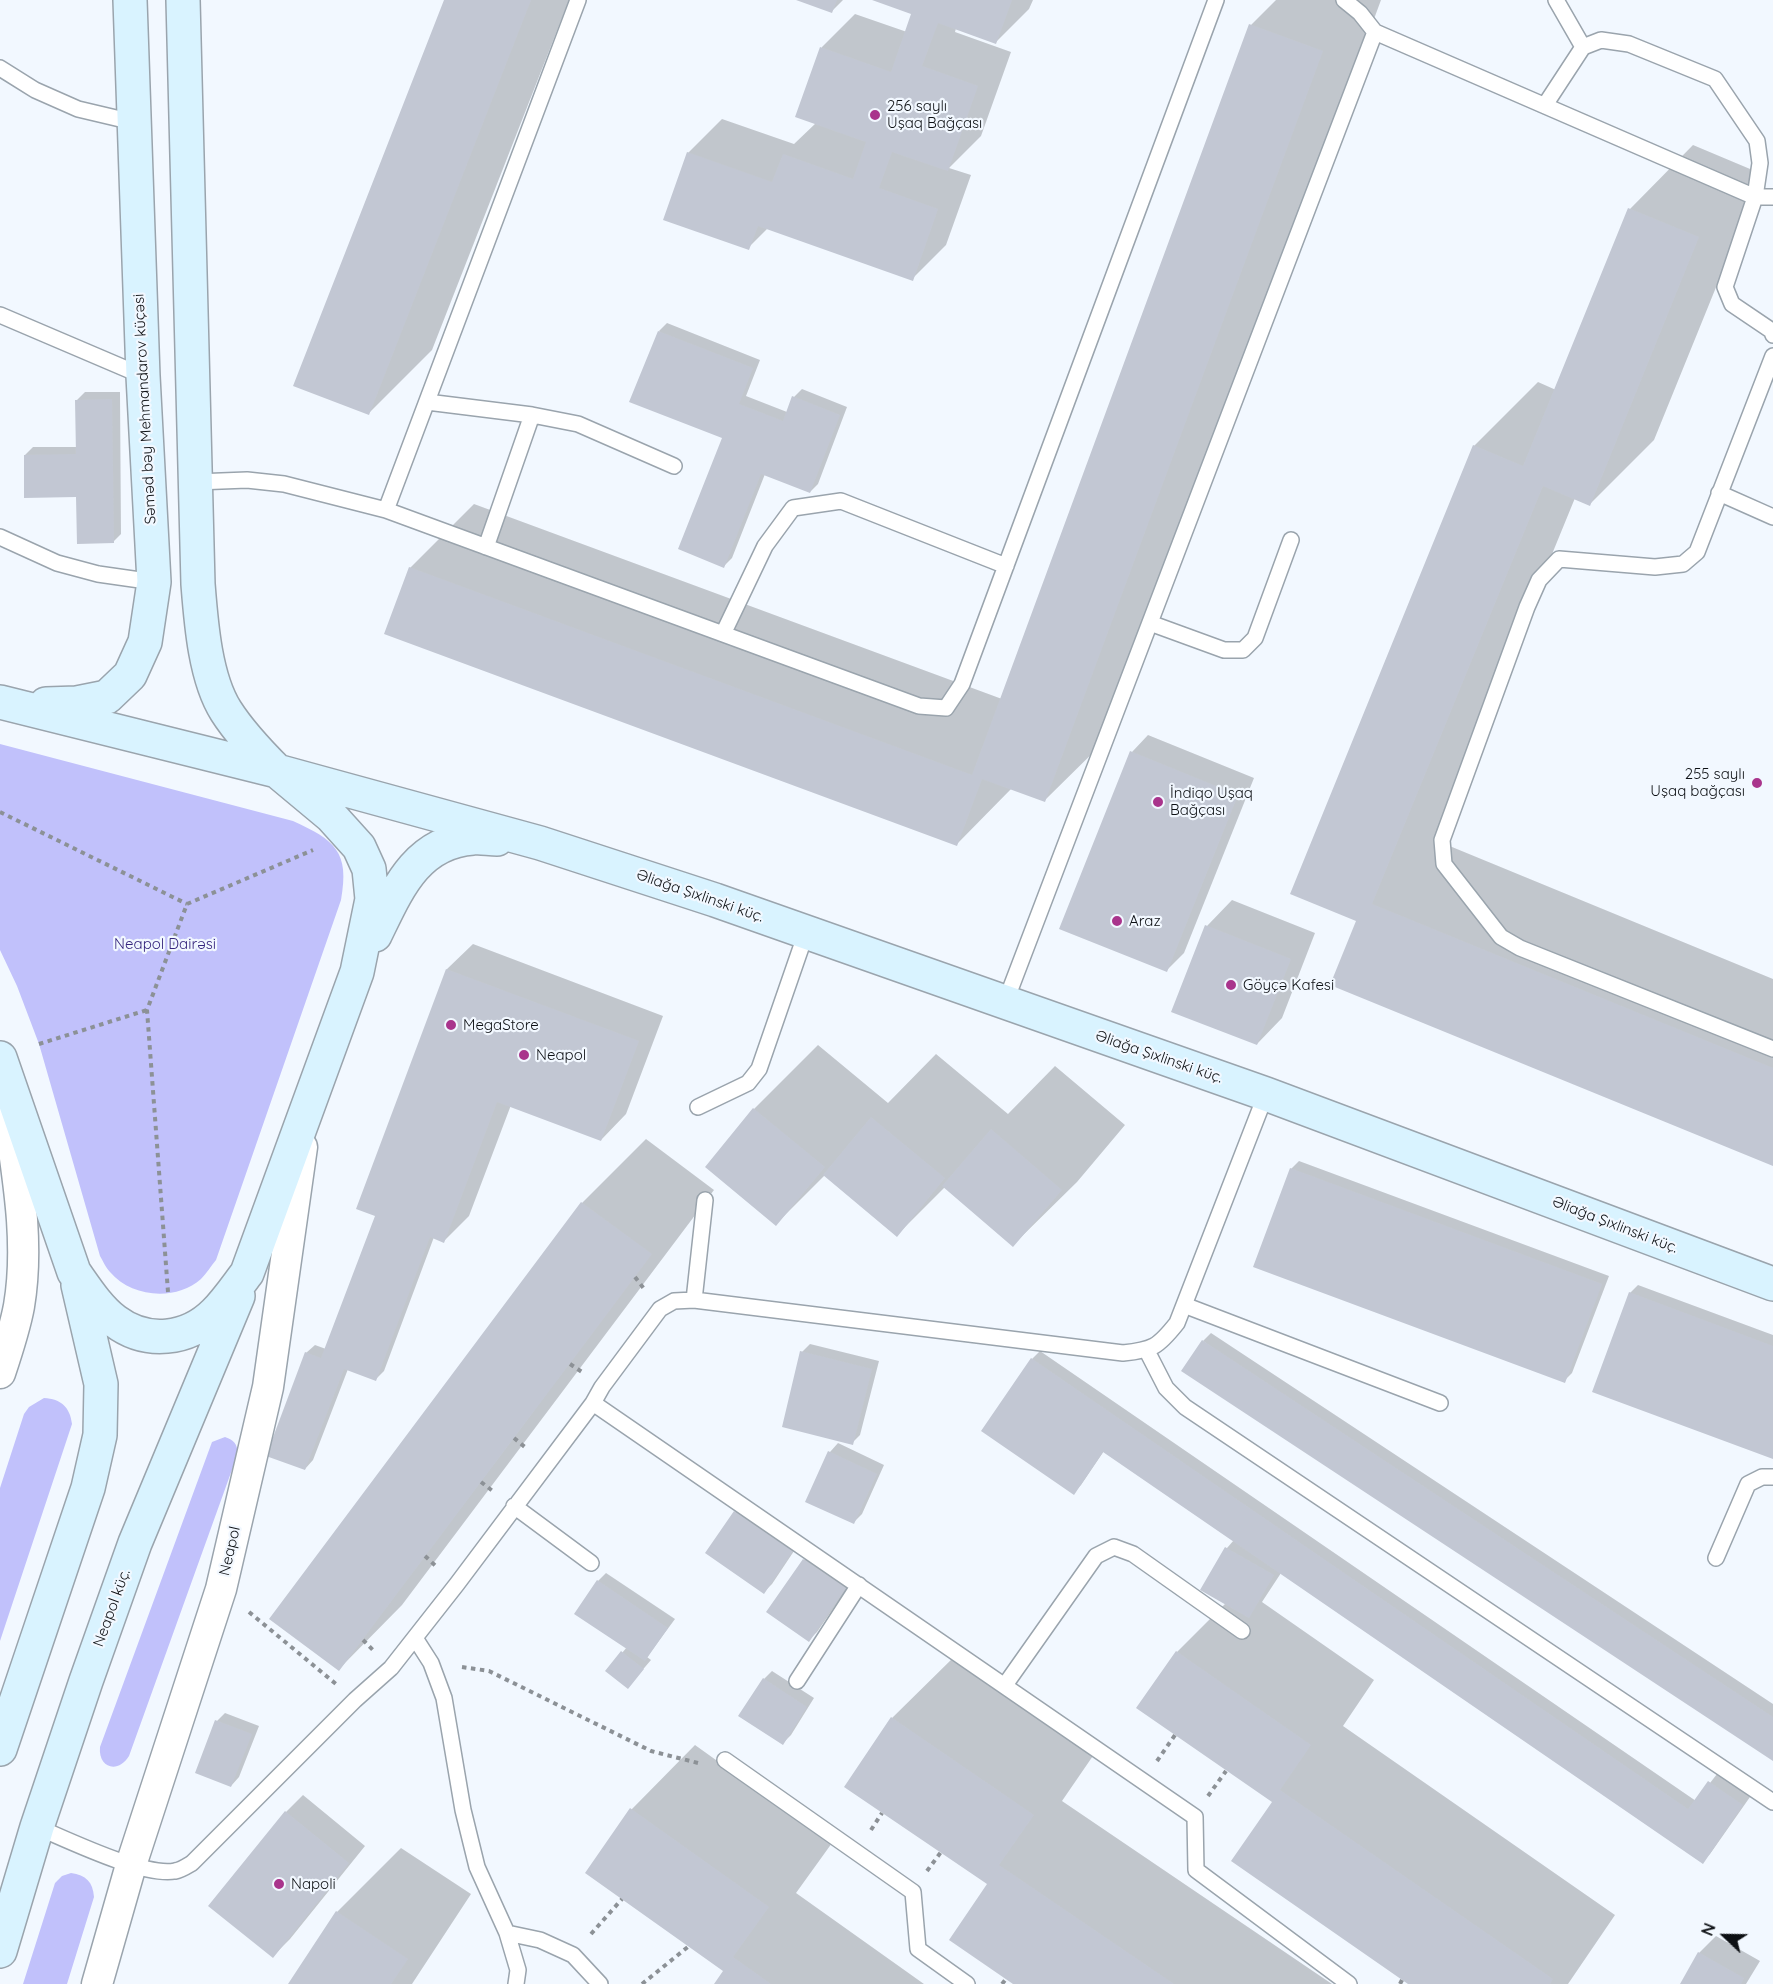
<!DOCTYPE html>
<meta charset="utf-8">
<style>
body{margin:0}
#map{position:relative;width:1773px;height:1984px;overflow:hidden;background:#f2f8ff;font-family:Quicksand,sans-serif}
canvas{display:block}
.north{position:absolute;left:1695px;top:1906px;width:60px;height:60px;-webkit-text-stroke:4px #f2f8ff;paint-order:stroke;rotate:292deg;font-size:16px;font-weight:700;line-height:24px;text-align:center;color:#0d1014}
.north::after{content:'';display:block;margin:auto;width:21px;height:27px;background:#0d1014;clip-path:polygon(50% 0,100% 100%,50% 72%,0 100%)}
</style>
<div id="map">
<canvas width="1773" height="1984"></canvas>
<div class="north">N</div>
</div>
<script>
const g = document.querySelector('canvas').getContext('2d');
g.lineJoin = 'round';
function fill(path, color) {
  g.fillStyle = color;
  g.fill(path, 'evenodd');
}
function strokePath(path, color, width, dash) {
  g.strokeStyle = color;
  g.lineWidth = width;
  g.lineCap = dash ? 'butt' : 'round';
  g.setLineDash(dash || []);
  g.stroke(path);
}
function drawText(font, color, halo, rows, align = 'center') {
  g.font = font + ' Quicksand,sans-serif';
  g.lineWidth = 4.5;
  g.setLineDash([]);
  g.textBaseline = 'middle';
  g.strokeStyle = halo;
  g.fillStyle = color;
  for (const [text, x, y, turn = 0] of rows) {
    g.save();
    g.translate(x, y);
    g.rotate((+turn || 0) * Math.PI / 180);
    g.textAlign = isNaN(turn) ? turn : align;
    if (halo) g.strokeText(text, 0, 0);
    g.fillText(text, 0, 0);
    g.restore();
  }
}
fill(new Path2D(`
 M0,744l293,77c42,19 57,31 48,79l-125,360c-5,6 -10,14 -15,19 -25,22 -69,19 -91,-7 -4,-4 -7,-11 -10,-16l-61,-212 -22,-58 -17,-36z
 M44,1398c17,1 26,9 28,26l-72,217v-153l24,-74 5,-7z
 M225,1437c9,3 12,7 13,16l-109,303c-11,18 -31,12 -29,-9l112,-305z
 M71,1873c15,2 22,9 23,24l-27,87h-44l32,-101 7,-7z`), '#c1c1fb');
fill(new Path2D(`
 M445,0h124l-137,350 -63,63z
 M800,0h43l-11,11z
 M876,0h157l-4,9 -33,33 -40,-14 -1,4 56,20 -30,84 -32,32 22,7 -25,70 -34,34 -144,-51 -20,20 -60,-95 34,-34 72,25 22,-21 -19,-7 25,-69 33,-33 52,18 6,-19z
 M1276,0h105l-272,737 -64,63 -33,-12 -55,56 -547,-276 64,-64 528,195 249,-674z
 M1693,145l69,29 -108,266 -64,64 -15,-6 -140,342 338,139v186l-415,-245 116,-474 64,-64 18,8 74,-181z
 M667,323l93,37 -14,36 41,16 7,-15 8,-8 45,18 -29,77 -8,8 -45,-18 -33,84 -8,8v-128l-65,-107z
 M85,392h35l1,142 -8,8 -35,-47 -53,-40 8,-8h44v-47z
 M1148,735l106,43 -70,175 -17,17 -35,-218z
 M1232,900l83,33 -33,85 -25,26 -50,-118z
 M473,944l190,72 -37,98 -25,26 -90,-35 -42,111 -25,25 -10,-4 -50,134 -8,8 -28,-10 -35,91 -8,9 1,-116 9,-8 11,4 51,-134 -20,-7 90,-239z
 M818,1045l70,58 48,-49 72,60 47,-48 70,59 -48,57 -64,63 -68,-58 -48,48 -72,-60 -49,49 -69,-57 47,-58z
 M646,1139l68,51 -312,415 -63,64 -68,-50 311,-416z
 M1299,1161l310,115 -37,97 -8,8 -273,-212z
 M1638,1285l135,50v122l-143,-164z
 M1211,1333l562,371v56l-570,-419z
 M810,1344l69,17 -19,74 -8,8 -50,-91z
 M1040,1351l656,450 21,-27 33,23 -40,57 -8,8 -421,-289 -19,29 112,78 -31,46 272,189 -47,69h-157l-137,-182 -136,-94 39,-56 49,-49 -24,-14 25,-41 7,-8 -130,-89 -23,34 -8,8 -41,-134z
 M838,1443l46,22 -22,49 -8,8 -47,-21 23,-49z
 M744,1503l56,39 -28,42 -8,8 -56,-40 28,-40z
 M812,1552l41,28 -36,52 -8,8 -40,-28 35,-52z
 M606,1573l69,46 -28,38 4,3 -23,27 -21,-16 20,-24 -29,-66z
 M956,1655l141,95 -35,51 270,183h-316l-27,-100 -97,-166z
 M772,1671l42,27 -23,37 -8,8 -19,-64z
 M225,1713l34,13 -20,51 -8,9 -14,-65z
 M695,1745l137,98 -36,50 128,91h-208l9,-13 -138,-99 45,-63z
 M303,1795l62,51 -75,93 -17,17 13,-144z
 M401,1848l70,46 -59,90h-123l48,-72z
 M1716,1936l44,25 -14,23h-64l17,-31z`), '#0003');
fill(new Path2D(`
 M444,0h87l-162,415 -76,-29z
 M796,0h41l-5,13z
 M872,0h140l-16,44 -58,-21 -16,43 56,20 -30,85 -56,-19 -13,36 59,21 -25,72 -155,-55 -9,24 -86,-30 24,-68 85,30 11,-28 70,25 13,-37 -71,-25 25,-70 71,25 20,-58z
 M1249,24l74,27 -278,751 -63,-23 -25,67 -573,-212 25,-67 563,208z
 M1628,208l71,29 -109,269 -47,-20 -171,418 401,164v98l-443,-181 26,-64 -66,-27 183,-449 50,21z
 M658,331l95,37 -14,36 44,17 9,-25 48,19 -30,78 -49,-19 -37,94 -46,-19 44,-111 -93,-36z
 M112,399l2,144 -37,1 -1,-47 -52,1v-43l52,-1 -1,-54z
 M1130,751l108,44 -71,177 -108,-43z
 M1205,925l86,34 -34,86 -86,-33z
 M446,969l193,72 -38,100 -104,-39 -53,141 -14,-6 -54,144 -32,-12 -39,101 -39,-14 39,-104 16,6 54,-142 -19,-7z
 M753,1108l72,59 -49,59 -71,-59z
 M871,1117l74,61 -48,59 -74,-62z
 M991,1129l71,61 -49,57 -71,-61z
 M1290,1168l312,116 -37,99 -312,-116z
 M581,1202l71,52 -313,417 -70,-52z
 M1629,1292l144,54v113l-181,-67z
 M1202,1340l571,377v44l-592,-390z
 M800,1351l72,18 -19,76 -71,-18z
 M1031,1358l657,451 20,-28 35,24 -40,59 -600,-412 -29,43 -93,-64z
 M828,1451l49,23 -23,50 -49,-22z
 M734,1511l59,40 -29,43 -59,-41z
 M1225,1547l49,28 -25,43 -49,-28z
 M803,1559l43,29 -37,54 -43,-30z
 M597,1580l71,48 -23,33 -71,-47z
 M621,1651l23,18 -16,20 -23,-18z
 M1176,1651l135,94 -31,45 273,189 -3,5h-142l-177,-123 41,-59 -136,-94z
 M763,1678l44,29 -24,38 -45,-29z
 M891,1717l143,98 -35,50 175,119h-161l-64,-44 38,-56 -143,-97z
 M215,1720l37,14 -21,53 -36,-14z
 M630,1808l139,99 -36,50 38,27h-57l9,-13 -138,-98z
 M285,1811l64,52 -76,95 -65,-52z
 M336,1911l72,48 -17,25h-103z
 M1698,1952l46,26 -3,6h-61z`), '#c2c7d3');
const service = new Path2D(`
 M1556,0l27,47
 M1375,32l380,165h18
 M0,68l35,22 43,19 55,13
 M1545,105l38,-58 18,-7 28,4 86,35 42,62 3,22 -5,34 -30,90 7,17 40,27 1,4
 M0,315l143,61
 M1773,356l-76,196 -14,12 -28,3 -96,-8 -20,21 -12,27 -85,233 2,24 57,73 19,11 253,101
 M427,402l105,13 46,9 96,42
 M196,482l51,-2 37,4 102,26 533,196 27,2 16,-24 254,-684
 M1719,493l54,24
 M386,510l192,-510
 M0,537l57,26 41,11 56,8
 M486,547l46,-132
 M1150,623l74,27h19l12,-12 36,-98
 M723,634l42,-88 28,-38 48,-7 165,65
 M1005,1003l370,-971 -15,-19 -16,-13
 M698,1107l50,-24 11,-14 47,-136
 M694,1300l11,-100
 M1184,1305l256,98
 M1147,1351l19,37 19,19 588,395
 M593,1403l602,414 1,53 153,114
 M514,1506l77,57
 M1716,1558l32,-74 14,-7h11
 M415,1638l16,25 13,35 19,112 14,57 30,66 11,37 -2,14
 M797,1681l62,-96
 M1005,1685l91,-129 18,-9 19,7 109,77
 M725,1760l188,132 5,57 49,35
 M37,1827c31,13 107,50 138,44 6,-1 12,-5 17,-8l163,-163 36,-32 66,-84 136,-181 9,-16 58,-78 14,-8 20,-1 429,53c30,-3 35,-6 54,-30l89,-229
 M507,1933l33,7 33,15 27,29`);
const minor = new Path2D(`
 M0,1373c7,-21 15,-45 19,-67 11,-65 -2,-132 -11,-197
 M97,1984l34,-119 90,-276 47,-202 34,-240`);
const secondary = new Path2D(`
 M183,0l15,584c3,38 7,94 28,127 14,22 32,41 51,60l263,72 175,57 551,194 507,190
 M0,702l277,69 54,45 28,31 10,22 3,30 -15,73 -110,301c-10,13 -20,28 -32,40 -27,27 -68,32 -100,8 -17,-13 -29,-32 -41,-49l-74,-214
 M46,704l31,-1 30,-6 23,-22 15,-33 9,-60 -11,-206 -13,-376
 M375,935c22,-45 41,-93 98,-97 8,-1 16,1 24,1
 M0,1749l88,-261 12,-53 1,-51 -23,-99
 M0,1951l37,-124 49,-146 49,-138 103,-247`);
strokePath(service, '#9aa4ad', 18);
strokePath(minor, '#9aa4ad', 33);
strokePath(secondary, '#9aa4ad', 36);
strokePath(new Path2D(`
 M0,812l187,92
 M39,1044l108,-34
 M635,1277l10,13
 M168,1292l-21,-282 40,-106 126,-54
 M570,1364l12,8
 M514,1438l12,10
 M481,1482l13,10
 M425,1556l13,12
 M249,1612l87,72
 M363,1640l10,10
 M462,1667l27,4 162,80 47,12
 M1157,1761l18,-26
 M1208,1796l18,-25
 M871,1830l11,-17
 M927,1871l14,-19
 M591,1934l31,-35
 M642,1984l47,-38
 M1002,1984l4,-5
 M1400,1984l2,-4`), '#8c9196', 4, [4.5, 4.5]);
strokePath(service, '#fff', 15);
strokePath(minor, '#fff', 30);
strokePath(secondary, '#d9f3ff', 33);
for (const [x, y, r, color] of [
 [875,115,6,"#a9348c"],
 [1757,783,6,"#a9348c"],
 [1158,802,6,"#a9348c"],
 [1117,921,6,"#a9348c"],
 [1231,985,6,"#a9348c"],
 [451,1025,6,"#a9348c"],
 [524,1055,6,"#a9348c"],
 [279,1884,6,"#a9348c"]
]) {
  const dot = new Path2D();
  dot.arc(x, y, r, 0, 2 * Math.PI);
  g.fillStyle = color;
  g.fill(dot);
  strokePath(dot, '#f2f8ff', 2);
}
drawText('15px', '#0d1014', '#f2f8ff', [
 ["256 saylı",887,106],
 ["Uşaq Bağçası",887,123],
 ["255 saylı",1745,774,"right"],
 ["Uşaq bağçası",1745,791,"right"],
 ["İndiqo Uşaq",1170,793],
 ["Bağçası",1170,810],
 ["Araz",1129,921],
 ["Göyçə Kafesi",1243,985],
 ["MegaStore",463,1025],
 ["Neapol",536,1055],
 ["Napoli",291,1884]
], 'left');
drawText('15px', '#0d1014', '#f2f8ff', [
 ["Səməd bəy Mehmandarov küçəsi",145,409,-93],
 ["Əliağa Şıxlinski küç.",700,896,19],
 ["Əliağa Şıxlinski küç.",1159,1057,19],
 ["Əliağa Şıxlinski küç.",1615,1225,21],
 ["Neapol",230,1551,-77],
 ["Neapol küç.",112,1608,-70]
]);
drawText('15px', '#35257d', '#f2f8ff', [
 ["Neapol Dairəsi",165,944]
]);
</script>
